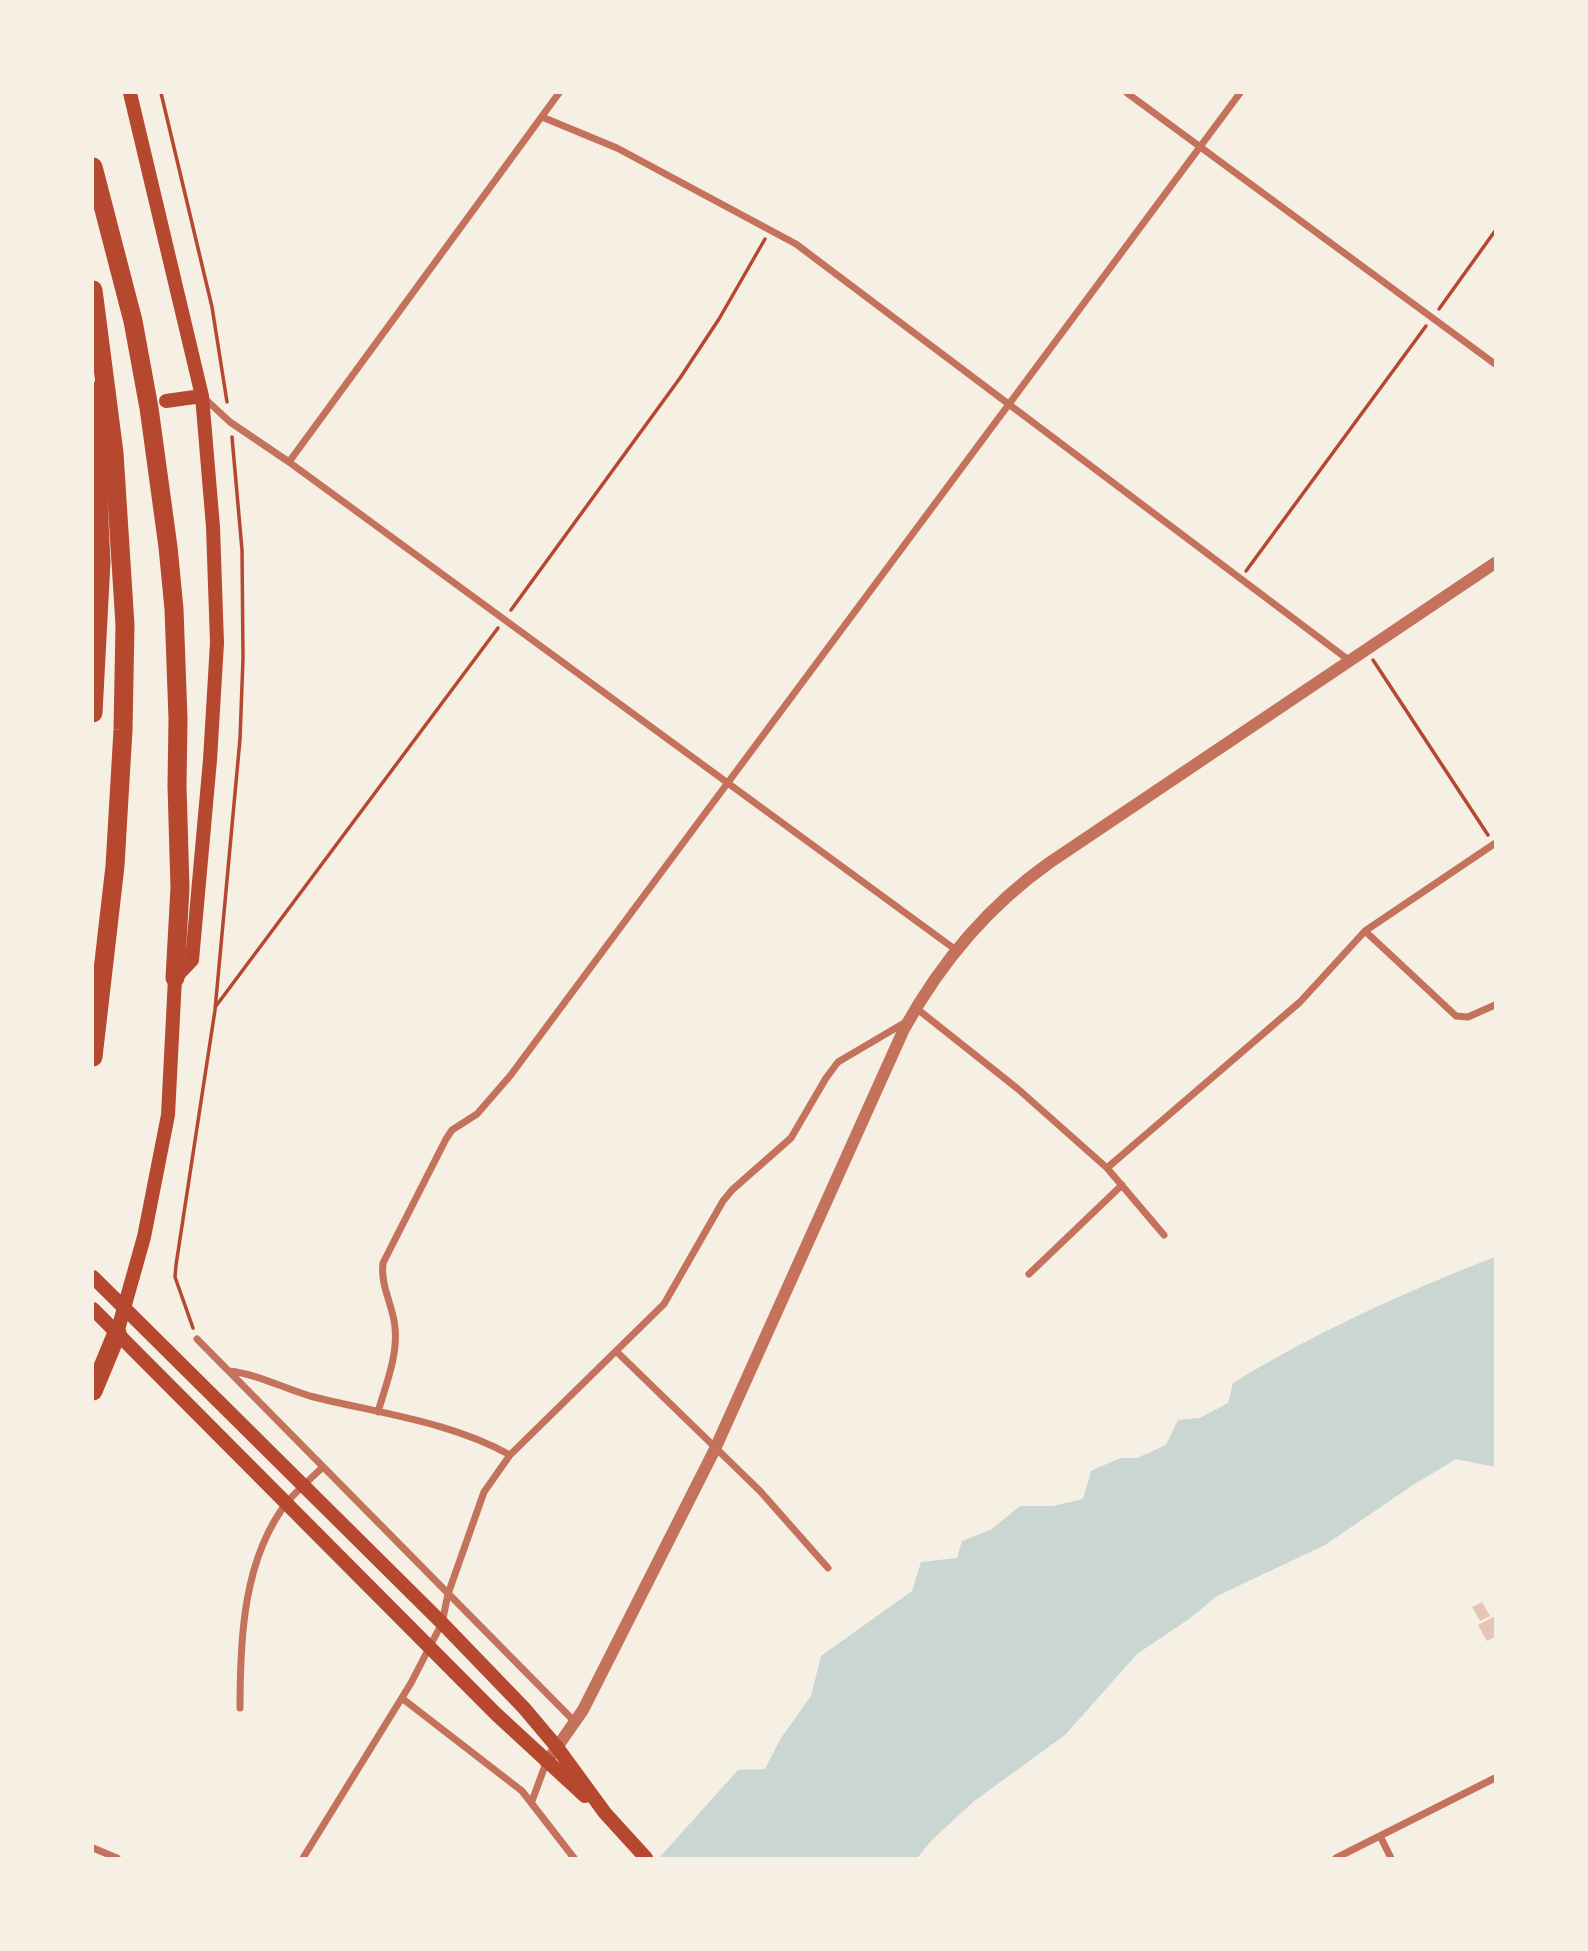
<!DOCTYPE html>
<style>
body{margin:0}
#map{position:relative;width:1588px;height:1951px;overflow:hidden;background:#f6efe4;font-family:"Sofia Sans Condensed",sans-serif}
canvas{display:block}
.frame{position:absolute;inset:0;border:94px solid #f6efe4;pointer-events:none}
</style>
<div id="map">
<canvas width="1588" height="1951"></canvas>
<div class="frame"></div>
</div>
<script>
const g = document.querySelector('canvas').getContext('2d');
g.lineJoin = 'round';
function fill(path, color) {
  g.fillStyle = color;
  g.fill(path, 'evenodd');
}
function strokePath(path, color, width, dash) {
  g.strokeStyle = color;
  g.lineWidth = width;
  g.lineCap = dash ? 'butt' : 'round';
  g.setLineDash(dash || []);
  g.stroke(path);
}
fill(new Path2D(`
 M1495,1257v210l-39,-8 -43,26 -88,60 -108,51 -28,23 -52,35 -72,81 -92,67 -41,38 -15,18h-258l79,-88 27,-1 16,-31 30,-42 10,-40 91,-65 9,-29 36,-4 5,-17 30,-12 28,-23h33l30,-7 8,-28 29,-13h17l29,-13 12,-25 22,-2 28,-15 5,-20c83,-51 172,-91 262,-126z`), '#c9d6d2');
fill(new Path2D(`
 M1482,1602l8,14 -10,5 -8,-14z
 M1495,1616v21l-8,4 -9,-16z`), '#e6c5b7');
strokePath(new Path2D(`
 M161,93l51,214 15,95
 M1439,309l56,-78
 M1246,571l180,-245
 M511,610l169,-232 39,-59 46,-80
 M1373,660l115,175
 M216,1006l282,-378
 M193,1328l-18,-51 1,-12 39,-255 25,-271 3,-81 -1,-108 -10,-113`), '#b5482f', 3.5);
strokePath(new Path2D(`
 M1127,93l368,271
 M542,117l75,31 179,96 554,417
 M203,397l27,25 59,40 667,488
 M289,462l270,-369
 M1365,931l91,85 12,1 27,-12
 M916,1008l102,81 89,79 57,67
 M1107,1168l193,-166 65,-71 129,-87
 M1029,1274l93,-89
 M197,1339l378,383
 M617,1352l143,139 68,77
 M229,1371c28,3 54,17 81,25 66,17 139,25 200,59
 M378,1412c8,-28 20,-56 17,-85 -2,-22 -15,-41 -12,-64l63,-124 6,-9 25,-16 33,-38 730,-983
 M403,1699l119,92 52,67
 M240,1708c0,-69 3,-150 48,-207 11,-12 23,-23 35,-34
 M532,1801l14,-38
 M1380,1836l11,22
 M93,1848l24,10
 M303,1858l108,-175 31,-60 6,-29 36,-102 26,-37 154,-151 59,-103 9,-11 59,-52 35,-60 12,-16 68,-40
 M1336,1858l159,-80`), '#c5725c', 7);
strokePath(new Path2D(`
 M546,1763l37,-53 132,-261 189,-420c37,-67 83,-122 145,-166l446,-300`), '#c5725c', 12);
strokePath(new Path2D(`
 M166,401l36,-5
 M93,1277l349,346 82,85 32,38 49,67 41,45
 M93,1309l403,405 89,82
 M117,1333l27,-96 24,-122 7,-137 17,-18 18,-200 7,-117 -4,-116 -11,-131 -72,-303`), '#b5482f', 14);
strokePath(new Path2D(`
 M93,167l40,154 16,87 19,139 6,62 4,110 -1,67 3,102 -5,90
 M93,290l21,163 11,172 -2,105 -8,136 -22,191
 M93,713l8,-151 -7,-142 8,-33
 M93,1391l24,-58`), '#b5482f', 19);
</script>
